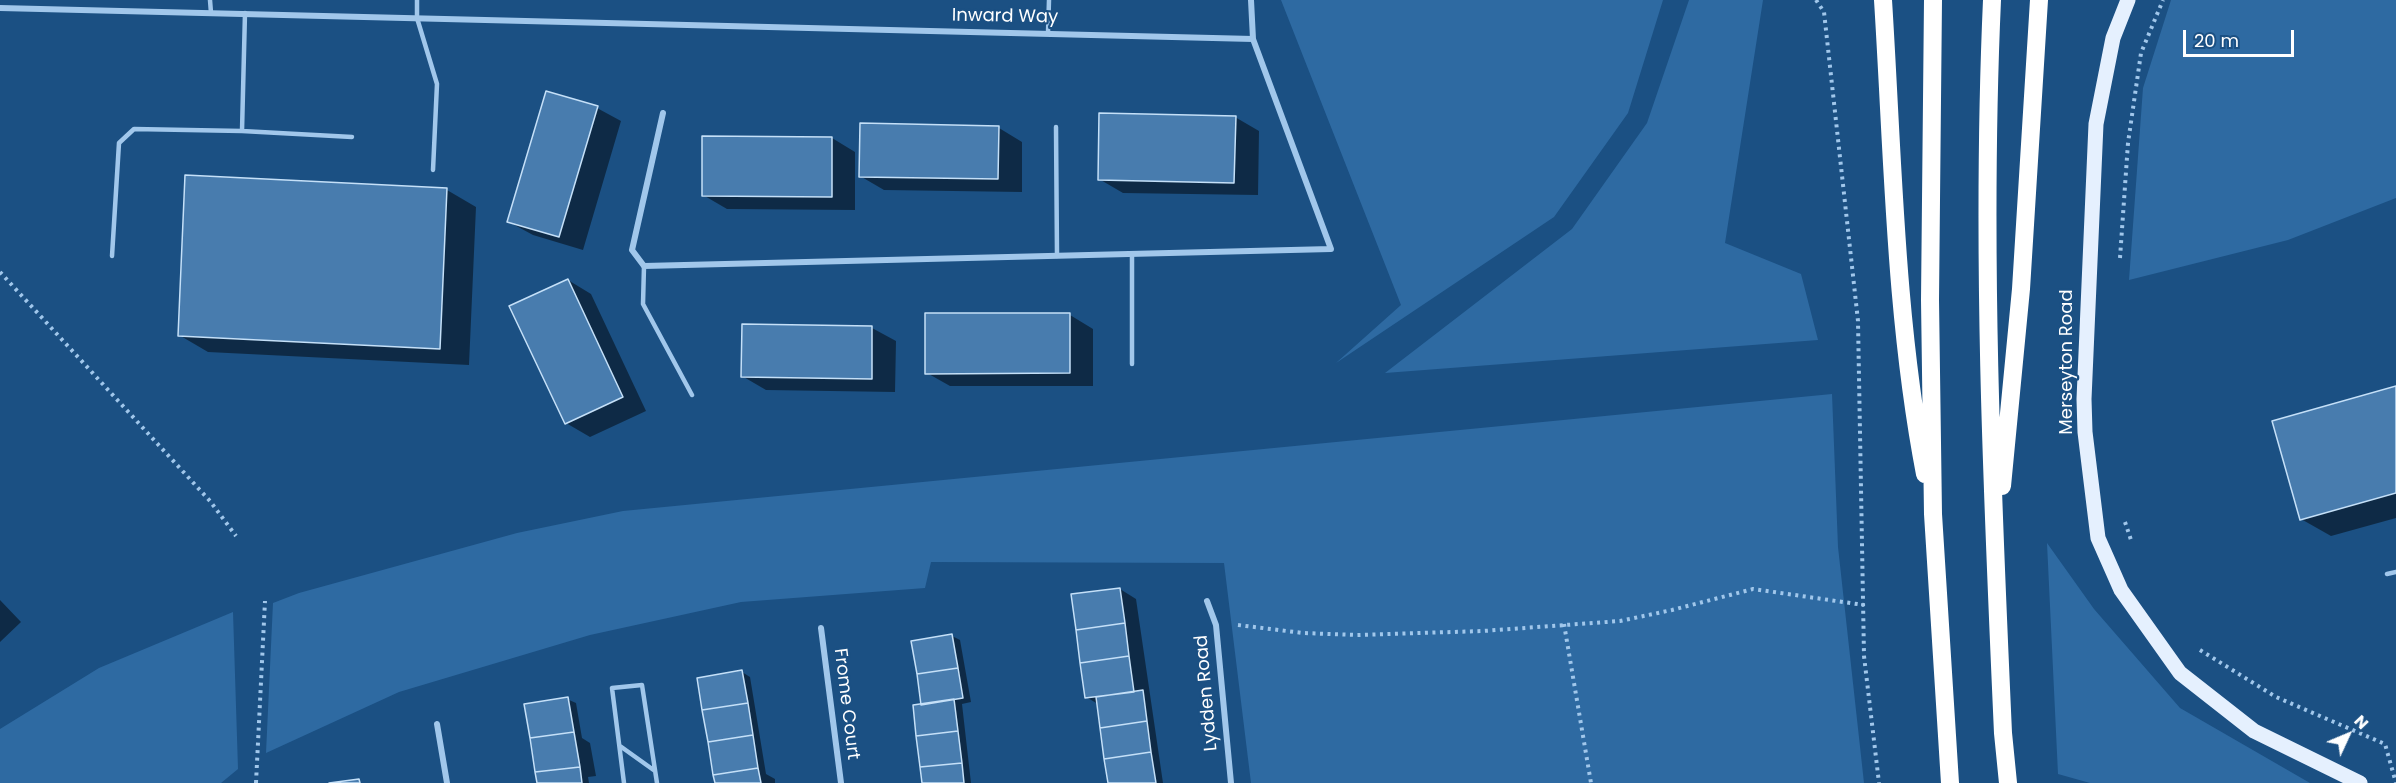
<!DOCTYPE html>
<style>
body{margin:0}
#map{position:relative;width:2396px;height:783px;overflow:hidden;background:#1b5083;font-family:Poppins,sans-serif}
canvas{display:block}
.north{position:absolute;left:2318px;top:705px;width:60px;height:60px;-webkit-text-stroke:4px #1b5083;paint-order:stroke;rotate:46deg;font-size:16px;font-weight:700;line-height:24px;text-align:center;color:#fff}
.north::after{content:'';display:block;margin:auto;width:21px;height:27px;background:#fff;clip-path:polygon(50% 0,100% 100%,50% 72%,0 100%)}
.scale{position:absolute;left:2183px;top:30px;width:111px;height:27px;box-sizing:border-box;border:3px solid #fff;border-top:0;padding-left:8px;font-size:18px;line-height:21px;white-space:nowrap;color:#fff;-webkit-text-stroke:4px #1b5083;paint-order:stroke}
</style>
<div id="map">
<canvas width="2396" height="783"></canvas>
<div class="north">N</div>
<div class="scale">20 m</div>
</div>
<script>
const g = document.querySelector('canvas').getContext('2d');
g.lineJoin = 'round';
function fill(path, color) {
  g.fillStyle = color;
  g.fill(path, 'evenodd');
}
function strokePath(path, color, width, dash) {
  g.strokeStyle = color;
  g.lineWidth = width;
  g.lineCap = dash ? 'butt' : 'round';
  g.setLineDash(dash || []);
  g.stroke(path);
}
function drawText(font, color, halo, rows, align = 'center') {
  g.font = font + ' Poppins,sans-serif';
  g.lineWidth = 4.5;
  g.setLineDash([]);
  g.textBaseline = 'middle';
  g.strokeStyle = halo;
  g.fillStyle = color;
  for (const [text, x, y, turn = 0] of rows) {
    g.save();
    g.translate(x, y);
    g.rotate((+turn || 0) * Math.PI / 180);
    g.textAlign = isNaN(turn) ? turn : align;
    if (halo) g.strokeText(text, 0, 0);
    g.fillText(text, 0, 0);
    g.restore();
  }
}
fill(new Path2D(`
 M1281,0h382l-35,113 -74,104 -218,146 65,-58z
 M1689,0h74l-38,243 76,31 17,66 -433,33 187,-144 75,-106z
 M2171,0h225v198l-108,42 -159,40 14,-192z
 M1832,394l6,153 26,236h-613l-27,-220 -293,-1 -6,26 -184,14 -151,33 -191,57 -133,61 7,-150 26,-10 218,-60 106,-22z
 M2047,543l47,66 86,99 130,75h-220l-32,-9z
 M233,612l5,157 -17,14h-221v-54l99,-61z`), '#2e6aa2');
fill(new Path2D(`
 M597,108l24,13 -38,129 -50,-15 -24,-13z
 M1235,117l24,14 -1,64 -135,-2 -24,-14z
 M999,128l23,14v50l-138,-2 -24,-14z
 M832,138l23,14v58l-128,-1 -24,-14z
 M187,177l260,13 29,17 -7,158 -261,-13 -29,-17z
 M568,280l23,14 55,117 -56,26 -24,-14z
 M1070,315l23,14v57h-143l-23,-13z
 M743,325l129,3 24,13 -1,51 -129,-2 -24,-14z
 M2396,388v130l-65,18 -30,-17z
 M1120,589l16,10 27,184h-54l-11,-79 -12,-7z
 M0,600l21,22 -21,20z
 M952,636l8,4 11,62 -9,2 9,79h-47l-1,-76z
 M742,672l8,5 16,97 9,5v4h-59z
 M567,699l9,4 6,35 8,5 6,33 -8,1 1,6h-51z`), '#0007');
const building = new Path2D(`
 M546,91l52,15 -39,131 -52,-15z
 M1099,113l137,3 -2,67 -136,-3z
 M860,123l139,3 -1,53 -139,-2z
 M702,136l130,1v60l-130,-1z
 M185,175l262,13 -7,161 -262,-13z
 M568,279l55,118 -58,27 -56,-118z
 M925,313h145v60l-145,1z
 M742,324l130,2v53l-131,-2z
 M2396,386v107l-96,27 -28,-99z
 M1120,588l5,35 -49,7 -5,-36z
 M1125,623l4,33 -49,7 -4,-33z
 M952,634l6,34 -41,6 -6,-33z
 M1129,656l5,36 -49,6 -5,-35z
 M958,668l5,30 -42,7 -4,-31z
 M742,670l6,33 -46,7 -5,-32z
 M1143,690l4,31 -47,7 -4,-31z
 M568,697l6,35 -44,6 -6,-34z
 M954,699l4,32 -42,5 -3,-31z
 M748,703l5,32 -45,7 -6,-32z
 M1147,721l4,31 -47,7 -4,-31z
 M958,731l4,32 -42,4 -4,-31z
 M574,732l6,35 -45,5 -5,-34z
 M753,735l5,33 -45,7 -5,-33z
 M1151,752l5,31h-48l-4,-24z
 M962,763l2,20h-42l-2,-16z
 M580,767l2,16h-45l-2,-11z
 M758,768l3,15h-46l-2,-8z
 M359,779l1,4h-31z`);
fill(building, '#487cae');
strokePath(building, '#c5e0f8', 1.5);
strokePath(new Path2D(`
 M1816,0l8,12 34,309 6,335 15,127
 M2120,258l8,-115 13,-90 22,-53
 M0,272l210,229 26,35
 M2125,522l7,21
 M1564,624l27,159
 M1238,625l65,8 54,2 126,-4 137,-10 52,-11 81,-21 111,16
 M2200,650l76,47 109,47 11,39
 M256,783l9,-182`), '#a1c7eb', 4, [3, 4.5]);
strokePath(new Path2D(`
 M210,0l1,13
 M417,0v18l20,66 -4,86
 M1048,33l1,-33
 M1056,127l1,129
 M242,131l110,6
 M1132,254v110
 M112,256l7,-113 15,-14 108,2 3,-118
 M644,266l-1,38 49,91
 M2387,574l9,-2
 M620,746l35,25
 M624,783l-12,-95 30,-3 15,98`), '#a1c7eb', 4.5);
strokePath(new Path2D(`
 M0,8l1253,31
 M663,113l-31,137 12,16 687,-17 -78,-210 -2,-39
 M1207,601l9,24 15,158
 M821,628l20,155
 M437,724l10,59`), '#a1c7eb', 6);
strokePath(new Path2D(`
 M2128,0l-15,38 -17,86 -12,275 1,33 13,106 23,52 59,83 74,58 106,52`), '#e5f0fe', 15);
strokePath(new Path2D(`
 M1883,0c10,158 12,318 42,474
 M1933,0l-3,300 3,214 17,269
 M1992,0c-11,244 0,489 11,733l5,50
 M2002,486l19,-197 18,-289`), '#fff', 18);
drawText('18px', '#fff', '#1b5083', [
 ["Inward Way",1005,17,1],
 ["Merseyton Road",2067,362,-90],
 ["Lydden Road",1207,693,-95],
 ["Frome Court",846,704,83]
]);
</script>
